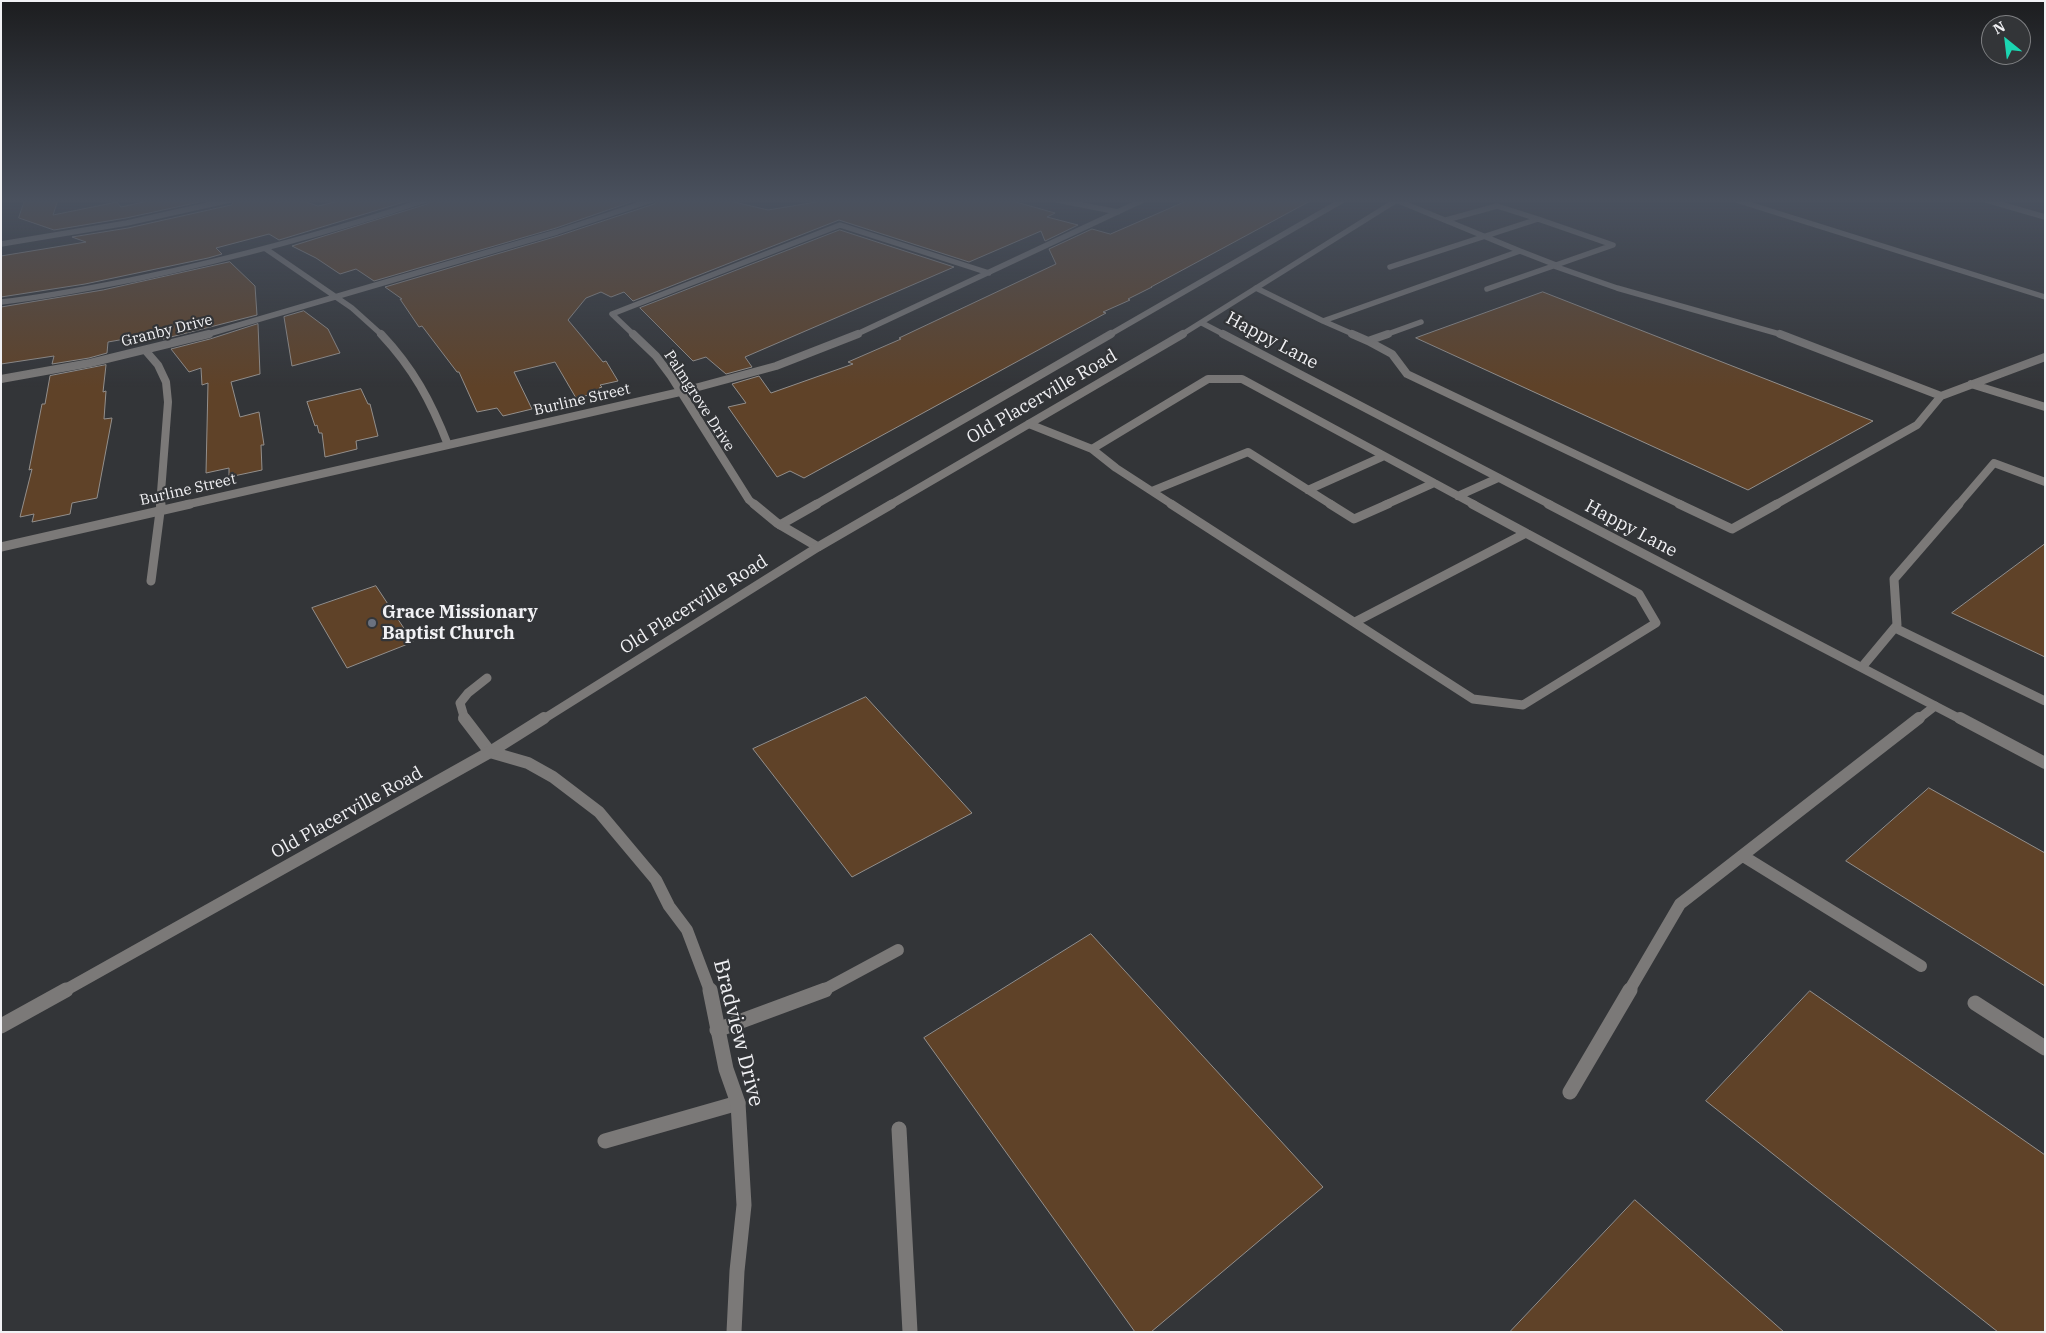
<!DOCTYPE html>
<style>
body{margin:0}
#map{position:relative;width:2046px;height:1333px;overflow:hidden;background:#333538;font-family:"IBM Plex Serif",serif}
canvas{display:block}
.frame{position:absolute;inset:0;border:2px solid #f1f1f4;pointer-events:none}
.north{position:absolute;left:1981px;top:15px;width:50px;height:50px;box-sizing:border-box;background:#333538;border:1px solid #7f8083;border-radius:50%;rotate:331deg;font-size:14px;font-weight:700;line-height:20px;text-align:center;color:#f1f1f4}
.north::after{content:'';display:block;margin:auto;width:18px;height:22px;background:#1bd5b1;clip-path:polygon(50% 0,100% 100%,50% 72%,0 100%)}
</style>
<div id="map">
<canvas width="2046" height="1333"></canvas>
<div class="frame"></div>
<div class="north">N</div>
</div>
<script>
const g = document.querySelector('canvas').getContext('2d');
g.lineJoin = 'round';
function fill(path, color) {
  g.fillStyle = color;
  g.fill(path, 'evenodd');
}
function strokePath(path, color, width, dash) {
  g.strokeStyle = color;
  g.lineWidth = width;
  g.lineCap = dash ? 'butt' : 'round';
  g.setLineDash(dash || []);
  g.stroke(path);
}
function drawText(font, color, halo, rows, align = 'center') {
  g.font = font + ' "IBM Plex Serif",serif';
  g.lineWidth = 4.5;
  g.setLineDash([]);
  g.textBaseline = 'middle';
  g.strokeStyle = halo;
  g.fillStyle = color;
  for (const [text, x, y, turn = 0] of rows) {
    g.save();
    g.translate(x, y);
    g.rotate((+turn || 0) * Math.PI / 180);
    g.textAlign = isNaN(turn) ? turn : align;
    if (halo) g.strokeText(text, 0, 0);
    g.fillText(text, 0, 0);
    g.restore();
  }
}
const building = new Path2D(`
 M25,200h33l-5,15 64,-13 4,5 31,-7h57l-83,18 -72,12 -35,-12z
 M235,200h36l5,2 25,-2 17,6 25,-6h68l-132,40 -10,-6 -53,14 6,6 -14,4 -123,26 -84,13v-41l85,-14 -14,-5 56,-9 103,-23z
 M431,200h206l-81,28 -182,53 -18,-12 -16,5 -24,-16 -24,-12 135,-42z
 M657,200h69l42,10 48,-8v-2h193l46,13 -8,4 31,8 -33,16 -4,-10 -72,31 -130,-42 -206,81 -9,-9 -13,5 -10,-5 -15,6 -18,22 35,42 3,-1 12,20 -18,4 2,2 -3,1 3,4 -26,6 -21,-36 -41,10 18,37 -29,7 -6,-8 -20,4 -18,-40h-2l-35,-46 -3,1 -19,-28h2l-17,-12 173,-51 96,-32z
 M1189,200h123l-161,87h1l-24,12 2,1 -27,12 3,1 -302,165 -14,-7 -13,6 -49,-70 18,-4 -14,-19 27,-8 12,17 82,-29 -5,-2 53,-23 -2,-1 157,-74 -7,-15 43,-20 18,5z
 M840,230l114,37 -209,90 7,10 -26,7 -20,-17 -13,4 -53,-53z
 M230,262l25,24 2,29 -94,24 -4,-6 -51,9 -1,11 -18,5 -37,6 2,-8 -53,8v-57l102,-17z
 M1543,292l330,129 -125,69 -332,-152z
 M304,311l24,18 12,24 -48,13 -8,-49z
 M258,324l2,50 -29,8 9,35 19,-5 5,33h-3l1,25 -33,7v-9l-23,5 2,-90 -6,2 -1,-17 -12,4 -18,-23 39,-10z
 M106,365l-3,27 3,-1 -2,28 8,-1 -15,80 -25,5 -2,11 -38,8 2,-8 -14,3 12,-48 -3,1 13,-66h3l5,-28z
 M361,389l7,15h2l8,32 -22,5 1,8 -32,8 -3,-24h-3l-2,-8 -2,1 -8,-24z
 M2045,544v113l-93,-44z
 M376,586l37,56 -66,26 -35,-60z
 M866,697l106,116 -120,64 -99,-128z
 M1929,788l116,65v133l-199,-125z
 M1091,934l232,253 -172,145h-16l-211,-294z
 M1810,991l235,164v177h-47l-292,-231z
 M1635,1200l149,132h-274z`);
fill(building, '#5f4228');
strokePath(building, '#938f8c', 1);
strokePath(new Path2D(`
 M1446,220l51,-14 41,13
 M1554,266l63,22 166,47
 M1390,267l148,-48 75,26 -57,20 -36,-14
 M1256,288l67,33 197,-70 -124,-51
 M1487,289l69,-24
 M1323,321l32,14
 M1109,335l234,-135
 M1385,335l36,-13`), '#7b7978', 5.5);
strokePath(new Path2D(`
 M1352,334l16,7 20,-7
 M1368,341l24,13 15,20 275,131
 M1971,384l74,23
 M1941,396l104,-39
 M1029,424l63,25
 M1092,449l24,19 57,37
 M1092,449l116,-70h34l233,126
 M1308,490l76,-34
 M1152,491l96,-39 84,53
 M1458,496l40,-18
 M815,505l296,-171
 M1385,505l49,-22
 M1775,505l142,-80 24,-29 -161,-62
 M1958,505l36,-42 51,19`), '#7b7978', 8);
strokePath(new Path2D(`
 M1171,504l302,195 50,6 133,-82 -17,-29 -167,-90
 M1330,504l24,15 34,-15
 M1679,504l53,25 45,-25
 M780,525l37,-21
 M1355,622l171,-89
 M1895,628l150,73
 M1862,667l35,-42 -3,-46 65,-75
 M465,720l-5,-17 8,-10 19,-15
 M1917,720l18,-14`), '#7b7978', 9);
strokePath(new Path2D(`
 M464,718l26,34
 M1743,856l178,110
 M822,991l76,-41
 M1629,991l51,-87 239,-186`), '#7b7978', 12);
strokePath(new Path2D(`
 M1975,1003l70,45
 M717,1030l108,-40
 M1570,1092l60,-102
 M899,1129l11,203
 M605,1141l133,-38`), '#7b7978', 15);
strokePath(new Path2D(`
 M1057,200l61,12
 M1736,200l309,97
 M1986,200l59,17
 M266,249l86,59 30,27
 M1,302c46,-5 90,-14 135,-23 98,-21 195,-47 290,-79
 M1202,323l23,12
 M205,335l352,-103 95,-32
 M634,335l-22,-21 228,-89 149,48
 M855,335l288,-135`), '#7b7978', 5.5);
strokePath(new Path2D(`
 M381,334c32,34 50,67 67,111
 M633,334l23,22 15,20 78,124 6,5
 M1223,334l328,171
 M145,350l13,15 8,17 2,20 -8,103
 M1,379l89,-16 119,-29
 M185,505l495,-113 96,-26 82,-32`), '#7b7978', 8);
strokePath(new Path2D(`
 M754,504l23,19 41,24
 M1548,504l414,216
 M1,547l189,-43
 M151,581l10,-77`), '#7b7978', 9);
strokePath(new Path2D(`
 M1960,718l85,45
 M490,752l38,11 25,14 46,35 57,68 13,26 18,24 23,61`), '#7b7978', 12);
strokePath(new Path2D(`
 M710,990l16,79 12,34 6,102 -7,66 -3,61`), '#7b7978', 15);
strokePath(new Path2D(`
 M1,244l126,-21 103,-23
 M1181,335l216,-135`), '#7b7978', 5.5);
strokePath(new Path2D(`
 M890,505l293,-171`), '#7b7978', 8);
strokePath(new Path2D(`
 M542,720l276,-173 74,-43`), '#7b7978', 9);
strokePath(new Path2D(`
 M64,991l426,-239 54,-34`), '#7b7978', 12);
strokePath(new Path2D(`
 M1,1026l65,-36`), '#7b7978', 15);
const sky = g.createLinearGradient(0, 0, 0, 387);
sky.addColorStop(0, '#1c1d1f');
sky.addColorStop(0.52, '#4a515e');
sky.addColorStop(1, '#4a515e00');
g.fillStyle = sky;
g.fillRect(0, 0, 2046, 387);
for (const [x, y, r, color] of [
 [372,623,5,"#6b7280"]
]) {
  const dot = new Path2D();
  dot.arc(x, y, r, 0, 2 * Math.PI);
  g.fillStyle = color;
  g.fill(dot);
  strokePath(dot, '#333538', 2);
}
drawText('15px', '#f1f1f4', '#333538', [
 ["Granby Drive",167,331,-14],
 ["Burline Street",582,400,-13],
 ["Palmgrove Drive",699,401,57],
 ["Burline Street",188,490,-13]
]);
drawText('18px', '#f1f1f4', '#333538', [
 ["Happy Lane",1272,341,28],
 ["Old Placerville Road",1042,397,-30],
 ["Happy Lane",1631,529,28],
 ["Old Placerville Road",694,605,-32],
 ["Old Placerville Road",347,813,-29]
]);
drawText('bold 18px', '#f1f1f4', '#333538', [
 ["Grace Missionary",382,613],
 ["Baptist Church",382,634]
], 'left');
drawText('21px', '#f1f1f4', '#333538', [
 ["Bradview Drive",738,1033,76]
]);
</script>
